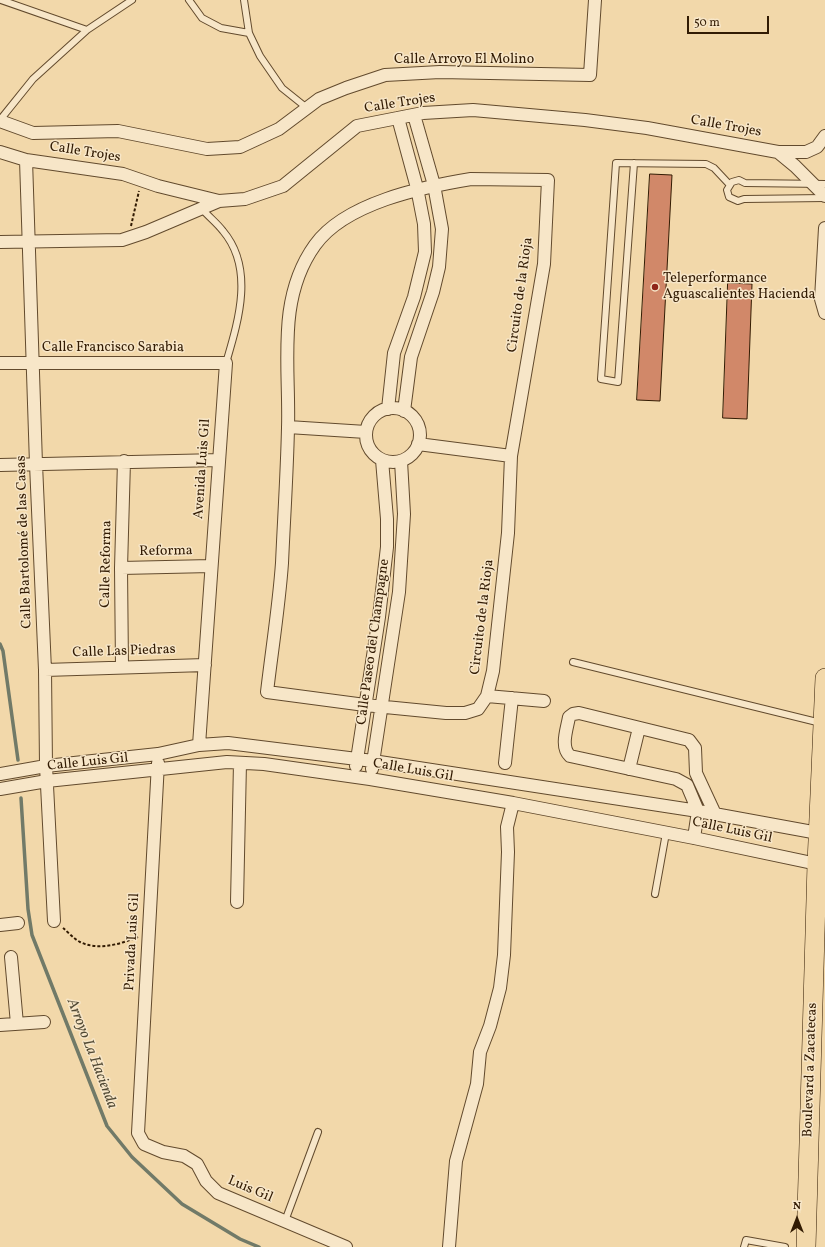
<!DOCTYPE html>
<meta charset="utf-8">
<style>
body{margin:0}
#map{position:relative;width:825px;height:1247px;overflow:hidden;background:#f2d8aa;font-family:Vollkorn,serif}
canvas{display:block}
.north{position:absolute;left:777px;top:1199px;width:40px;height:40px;-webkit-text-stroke:3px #f7e6c8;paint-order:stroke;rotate:0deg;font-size:11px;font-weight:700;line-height:16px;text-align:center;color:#321b03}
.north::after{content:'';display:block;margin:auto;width:14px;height:18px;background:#321b03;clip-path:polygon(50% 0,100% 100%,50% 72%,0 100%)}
.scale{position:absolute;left:687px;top:16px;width:82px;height:18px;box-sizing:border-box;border:2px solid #321b03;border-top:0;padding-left:5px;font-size:12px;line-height:14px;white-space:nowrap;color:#321b03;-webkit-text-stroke:3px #f7e6c8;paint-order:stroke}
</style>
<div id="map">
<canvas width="825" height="1247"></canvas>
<div class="north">N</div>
<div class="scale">50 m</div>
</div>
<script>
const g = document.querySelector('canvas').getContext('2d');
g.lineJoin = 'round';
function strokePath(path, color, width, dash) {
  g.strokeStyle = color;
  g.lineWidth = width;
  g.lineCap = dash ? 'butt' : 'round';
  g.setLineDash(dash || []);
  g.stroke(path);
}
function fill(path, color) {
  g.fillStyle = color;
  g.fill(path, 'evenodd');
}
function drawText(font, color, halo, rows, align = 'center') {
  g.font = font + ' Vollkorn,serif';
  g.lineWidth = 3;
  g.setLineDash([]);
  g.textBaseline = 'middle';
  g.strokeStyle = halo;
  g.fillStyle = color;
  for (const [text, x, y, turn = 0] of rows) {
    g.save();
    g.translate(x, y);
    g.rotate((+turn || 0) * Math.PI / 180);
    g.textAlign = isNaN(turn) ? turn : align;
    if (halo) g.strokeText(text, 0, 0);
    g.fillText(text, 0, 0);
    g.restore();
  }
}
strokePath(new Path2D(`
 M0,644l3,7 15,109
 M21,798l7,111 4,26 75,191 25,31 50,47 58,35 19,8`), '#717a68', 3.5);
const building = new Path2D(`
 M650,174l22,1 -12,226 -23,-1z
 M728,283l24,1 -5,135 -24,-1z`);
fill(building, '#d18869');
strokePath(building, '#321b03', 1);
const lane = new Path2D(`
 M1,0l86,30
 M189,0l13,18 19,10 28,5
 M244,0l5,33 11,23 22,32 25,20
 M0,120l33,-41 54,-49 45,-30
 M634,163l-16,219 -17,-3 15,-216 90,1 8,4 15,16
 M825,184l-80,-1 -6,-3 -7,2 -5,8 2,7 9,4 6,-2 81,-1
 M202,209c7,8 15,14 21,22 32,38 15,91 3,132
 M573,662l248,61
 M655,894l11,-61
 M285,1221l33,-89
 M744,1247l2,-7 39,7`);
const street = new Path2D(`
 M0,121l33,12 85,-2 89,18 33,-2 39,-18 40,-30 27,-11 39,-13 55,-3 150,3 5,-75
 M0,152l26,8 97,14 35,12 61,15 26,-2 38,-13 74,-60 66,-13 50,-3 112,10 62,8 131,24h28l11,-5 8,-11
 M778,152l17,14 30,30
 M26,160l10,304 9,206 1,96 8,155
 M471,179l77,1 -4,84 -33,192 -3,77 -15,138 -6,25 -9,13 -13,4h-19l-81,-8 -98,-13c5,-43 12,-86 15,-129 2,-45 5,-90 6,-135 2,-62 -12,-129 27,-183 30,-42 107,-58 156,-66z
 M825,228l-4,71 4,14
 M0,242l122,-2 24,-8 73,-31
 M0,363h226l-27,382
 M366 435a27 27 0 1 1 54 0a27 27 0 1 1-54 0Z
 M388,409l6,-56 20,-56 11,-45 -1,-28 -7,-36 -19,-70
 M404,411l7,-54 22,-65 6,-25 3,-38 -8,-44 -20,-70
 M288,427l78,5
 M418,444l93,12
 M0,465l219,-5
 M121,568l90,-2
 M122,667l-1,-99 3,-107
 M45,670l160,-5
 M487,696l57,5
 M158,763l-20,370 6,11 19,8 21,4 13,8 9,17 12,12 128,54
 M505,763l7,-65
 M356,766l23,-149 8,-70v-28l-5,-59
 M372,769l27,-177 5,-78 -3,-53
 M629,769l10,-41
 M0,774l46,-8 112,-12 41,-9 29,-2 145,18 325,50 120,22
 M0,789l47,-8 180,-19 37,2 106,15 143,24 181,35 123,26
 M694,838l4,-27 -11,-26 -11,-6 -106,-23c-10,-9 -3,-27 -1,-39l4,-3 6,-1 110,27 6,8 1,25 19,41
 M237,902l3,-139
 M0,925l18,-2
 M11,957l6,67
 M0,1025l44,-3
 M449,1247l7,-86 21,-77 3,-32 10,-26 10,-38 4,-33 4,-103 -1,-25 6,-24`);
const primary = new Path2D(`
 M806,1247l11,-383 8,-186`);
strokePath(lane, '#624a2d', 8);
strokePath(street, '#624a2d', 14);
strokePath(primary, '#321b03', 20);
strokePath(new Path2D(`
 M131,226l8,-35
 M63,928c5,4 11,11 17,14 19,9 40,2 58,-5`), '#321b03', 2, [3, 2]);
strokePath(lane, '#f7e6c8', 6);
strokePath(street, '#f7e6c8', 12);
strokePath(primary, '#f2d8aa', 19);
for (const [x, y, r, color] of [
 [655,287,4,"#8f2418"]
]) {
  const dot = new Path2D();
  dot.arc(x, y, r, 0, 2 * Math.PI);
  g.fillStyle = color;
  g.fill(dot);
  strokePath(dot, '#f7e6c8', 1.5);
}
drawText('14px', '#321b03', '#f7e6c8', [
 ["Calle Arroyo El Molino",464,60],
 ["Calle Trojes",400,104,-9],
 ["Calle Trojes",726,127,10],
 ["Calle Trojes",85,153,9],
 ["Circuito de la Rioja",521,295,-82],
 ["Calle Francisco Sarabia",113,348],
 ["Avenida Luis Gil",203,469,-86],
 ["Calle Bartolomé de las Casas",25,542,-92],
 ["Reforma",166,552,-1],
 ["Calle Reforma",107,564,-89],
 ["Circuito de la Rioja",483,617,-83],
 ["Calle Paseo del Champagne",374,642,-82],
 ["Calle Las Piedras",124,652,-2],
 ["Calle Luis Gil",88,763,-6],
 ["Calle Luis Gil",413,771,10],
 ["Calle Luis Gil",732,831,12],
 ["Privada Luis Gil",133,942,-87],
 ["Boulevard a Zacatecas",811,1070,-88],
 ["Luis Gil",250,1190,23]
]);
drawText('14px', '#321b03', '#f7e6c8', [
 ["Teleperformance",663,279],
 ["Aguascalientes Hacienda",663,295]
], 'left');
drawText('italic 15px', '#524a35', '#f7e6c8', [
 ["Arroyo La Hacienda",91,1054,69]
]);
</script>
